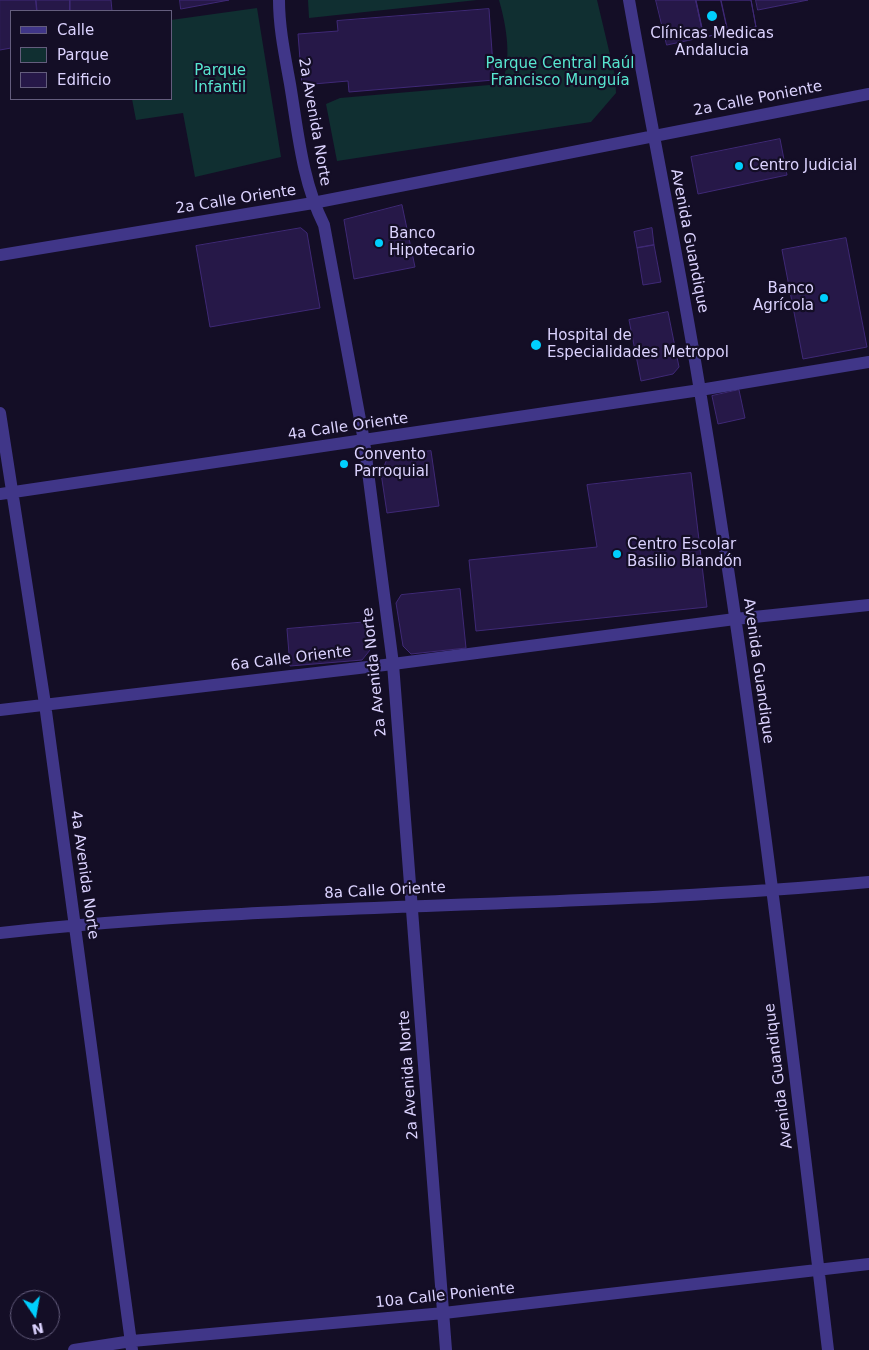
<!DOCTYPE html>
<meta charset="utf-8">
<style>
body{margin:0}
#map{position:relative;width:869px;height:1350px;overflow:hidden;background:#140e26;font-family:"DejaVu Sans",sans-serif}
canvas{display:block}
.legend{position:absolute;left:10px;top:10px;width:162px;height:90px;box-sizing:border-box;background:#140e26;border:1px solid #645d7d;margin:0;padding:6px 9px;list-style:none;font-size:15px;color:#dcd3ff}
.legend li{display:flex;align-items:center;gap:10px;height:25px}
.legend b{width:25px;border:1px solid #645d7d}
.north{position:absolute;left:10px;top:1290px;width:50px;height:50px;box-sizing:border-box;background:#140e26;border:1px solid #645d7d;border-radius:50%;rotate:168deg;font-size:14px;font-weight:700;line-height:20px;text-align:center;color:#dcd3ff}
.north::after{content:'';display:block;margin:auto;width:18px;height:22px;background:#00cffe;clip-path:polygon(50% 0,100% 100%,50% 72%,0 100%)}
</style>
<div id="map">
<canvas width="869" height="1350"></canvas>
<ul class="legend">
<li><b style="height:6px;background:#403688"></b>Calle</li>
<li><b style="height:14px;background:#102f31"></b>Parque</li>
<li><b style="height:14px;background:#261848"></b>Edificio</li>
</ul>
<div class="north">N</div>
</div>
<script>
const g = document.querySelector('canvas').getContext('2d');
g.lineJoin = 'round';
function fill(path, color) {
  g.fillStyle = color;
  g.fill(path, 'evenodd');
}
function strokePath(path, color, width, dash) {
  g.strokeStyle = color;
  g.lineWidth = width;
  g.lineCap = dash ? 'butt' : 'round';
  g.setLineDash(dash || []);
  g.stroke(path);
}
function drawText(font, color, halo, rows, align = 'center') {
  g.font = font + ' "DejaVu Sans",sans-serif';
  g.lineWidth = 4.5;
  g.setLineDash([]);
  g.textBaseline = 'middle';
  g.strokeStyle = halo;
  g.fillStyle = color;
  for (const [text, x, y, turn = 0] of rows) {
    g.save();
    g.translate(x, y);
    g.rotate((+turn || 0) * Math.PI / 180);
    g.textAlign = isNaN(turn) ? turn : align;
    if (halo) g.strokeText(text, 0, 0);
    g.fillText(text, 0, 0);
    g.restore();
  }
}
fill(new Path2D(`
 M308,0h169l-168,18z
 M499,0h98l18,76 1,17 -25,29 -254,39 -11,-57 14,-6 161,-14c12,-23 5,-60 -2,-84z
 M257,8l24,149 -86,20 -12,-64 -47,7 -4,-21h39v-79z`), '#102f31');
const building = new Path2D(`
 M0,0h36l1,11h-26v37l-11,2z
 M36,0h34v11h-33z
 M70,0h41l1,11h-42z
 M180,0h49l-48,9z
 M656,0h40l8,37 -37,8z
 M696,0h25l7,32 -24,5z
 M696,0h55l5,27 -52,10z
 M721,0h30l5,27 -28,5z
 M756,0h52l-50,10z
 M489,9l5,71 -145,12 -1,-11 -46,4 -4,-51 40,-3 -1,-10z
 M780,139l7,36 -89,19 -7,-37z
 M402,205l13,62 -61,12 -10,-59z
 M301,228l6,5 13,75 -110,19 -14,-81z
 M652,228l2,17 -17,3 -3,-16z
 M846,238l21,109 -64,12 -21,-109z
 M654,245l7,37 -18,3 -6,-37z
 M668,312l11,55 -6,7 -32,7 -12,-61z
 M739,390l6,28 -27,6 -6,-28z
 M431,451l8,55 -52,7 -6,-40 7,-16z
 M691,473l16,134 -231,24 -7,-71 128,-13 -10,-62z
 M460,589l6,59 -55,6 -8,-8 -7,-43 5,-8z
 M368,622l2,28 -8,10 -72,6 -3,-37z`);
fill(building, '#261848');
strokePath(building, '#3f2976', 1);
strokePath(new Path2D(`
 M279,0c0,28 6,56 11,84 8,48 12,97 34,141l40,216 29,223 53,686
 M629,0c23,131 50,261 71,391 53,318 90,639 128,959
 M0,255l313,-52 556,-109
 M0,413l45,291 87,646
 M0,494l700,-104 169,-28
 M0,710l393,-46 342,-45 134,-14
 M0,933c289,-32 580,-24 869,-51
 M74,1350l58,-9 312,-28 425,-49`), '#403688', 12);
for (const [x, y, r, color] of [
 [712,16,6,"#00cffe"],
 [739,166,5,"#00cffe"],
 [379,243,5,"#00cffe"],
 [824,298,5,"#00cffe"],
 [536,345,6,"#00cffe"],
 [344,464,5,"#00cffe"],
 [617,554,5,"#00cffe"]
]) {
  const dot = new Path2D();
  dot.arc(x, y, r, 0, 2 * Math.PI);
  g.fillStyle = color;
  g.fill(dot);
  strokePath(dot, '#140e26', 2);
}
drawText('15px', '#dcd3ff', '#140e26', [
 ["Clínicas Medicas",712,34,"center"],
 ["Andalucia",712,51,"center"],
 ["Centro Judicial",749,166],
 ["Banco",389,234],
 ["Hipotecario",389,251],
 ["Banco",814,289,"right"],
 ["Agrícola",814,306,"right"],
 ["Hospital de",547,336],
 ["Especialidades Metropol",547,353],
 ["Convento",354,455],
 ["Parroquial",354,472],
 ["Centro Escolar",627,545],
 ["Basilio Blandón",627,562]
], 'left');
drawText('15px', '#57e6cf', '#140e26', [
 ["Parque Central Raúl",560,64],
 ["Francisco Munguía",560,81],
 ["Parque",220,71],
 ["Infantil",220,88]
]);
drawText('15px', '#dcd3ff', '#140e26', [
 ["2a Calle Poniente",758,99,-11],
 ["2a Avenida Norte",314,122,80],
 ["2a Calle Oriente",236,200,-9],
 ["Avenida Guandique",689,241,79],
 ["4a Calle Oriente",348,427,-8],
 ["6a Calle Oriente",291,659,-7],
 ["Avenida Guandique",758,671,82],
 ["2a Avenida Norte",375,672,-96],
 ["4a Avenida Norte",84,875,82],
 ["8a Calle Oriente",385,891,-3],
 ["2a Avenida Norte",409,1075,-94],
 ["Avenida Guandique",779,1076,-97],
 ["10a Calle Poniente",445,1296,-6]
]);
</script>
